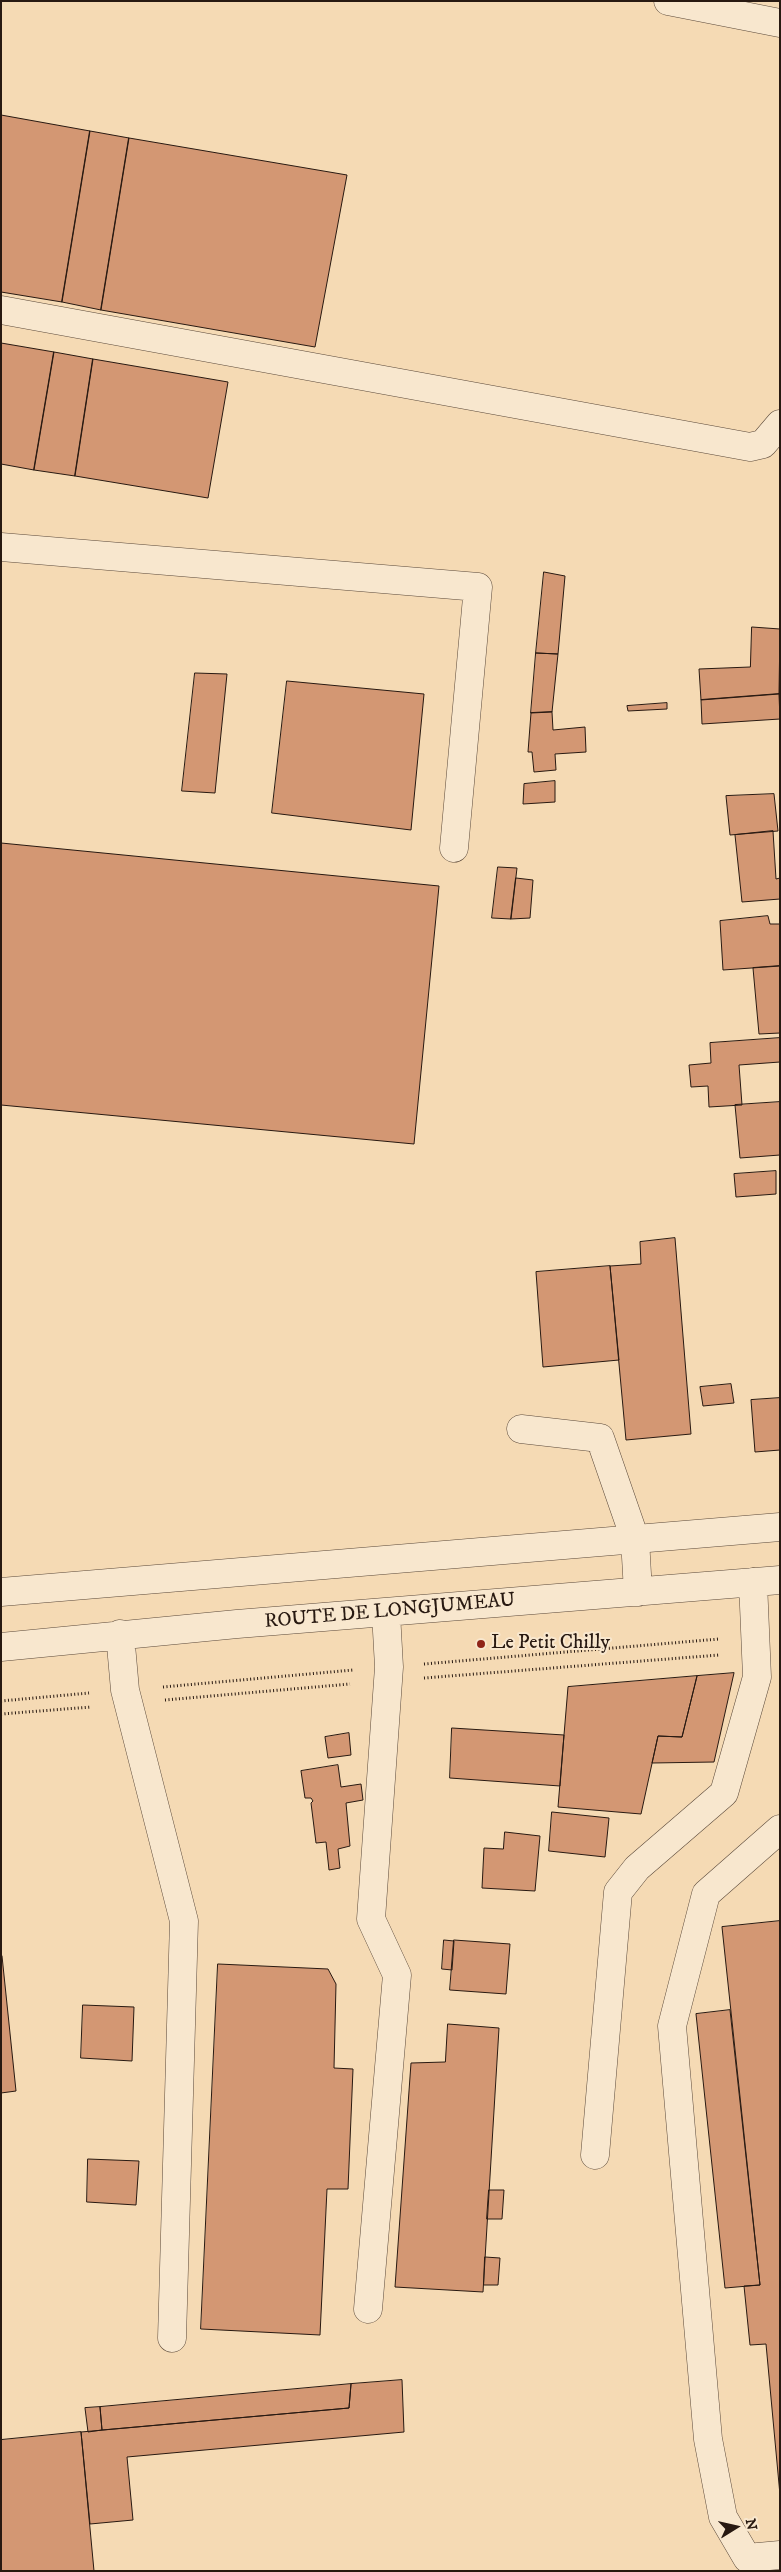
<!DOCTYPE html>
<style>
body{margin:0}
#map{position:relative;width:781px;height:2572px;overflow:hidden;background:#f5dab4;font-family:"IM FELL DW Pica",serif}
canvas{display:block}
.frame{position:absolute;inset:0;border:2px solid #281911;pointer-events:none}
.north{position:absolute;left:711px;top:2502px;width:50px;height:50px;-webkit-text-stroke:4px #f8e7ce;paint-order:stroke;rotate:80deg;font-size:14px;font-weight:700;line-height:20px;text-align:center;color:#281911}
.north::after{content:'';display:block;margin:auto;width:18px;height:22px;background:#281911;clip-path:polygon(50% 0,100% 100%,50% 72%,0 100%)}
</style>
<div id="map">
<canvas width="781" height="2572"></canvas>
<div class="frame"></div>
<div class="north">N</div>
</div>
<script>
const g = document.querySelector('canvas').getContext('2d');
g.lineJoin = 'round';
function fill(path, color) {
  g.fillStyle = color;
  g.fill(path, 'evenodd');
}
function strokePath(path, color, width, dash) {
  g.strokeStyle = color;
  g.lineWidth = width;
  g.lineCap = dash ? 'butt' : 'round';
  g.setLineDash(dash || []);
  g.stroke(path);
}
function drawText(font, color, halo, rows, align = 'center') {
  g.font = font + ' "IM FELL DW Pica",serif';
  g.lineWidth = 4;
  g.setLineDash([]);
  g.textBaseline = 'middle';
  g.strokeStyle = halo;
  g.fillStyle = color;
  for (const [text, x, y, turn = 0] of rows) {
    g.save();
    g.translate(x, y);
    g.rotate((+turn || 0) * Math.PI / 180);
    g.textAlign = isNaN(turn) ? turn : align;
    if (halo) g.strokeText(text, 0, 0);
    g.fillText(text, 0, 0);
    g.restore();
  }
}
const building = new Path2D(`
 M1,115l89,16 -28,171 -61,-10z
 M90,131l39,7 -28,172 -39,-8z
 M129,138l218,37 -32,172 -214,-37z
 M1,343l53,9 -20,118 -33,-6z
 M54,352l39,7 -18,117 -41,-6z
 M93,359l135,23 -20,116 -133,-22z
 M544,572l21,4 -7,78 -22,-1z
 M752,627l28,2 -1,65 -78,6 -2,-31 51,-2z
 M536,653l22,1 -6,58 -21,1z
 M195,673l32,1 -12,119 -33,-2z
 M287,681l137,13 -13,136 -139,-17z
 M779,694l1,25 -78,5 -1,-24z
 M667,703v6l-39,2 -1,-5z
 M552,712l1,18 32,-3 1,25 -31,2 1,16 -22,2 -2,-20h-4l3,-39z
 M555,781v21l-32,2 1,-20z
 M774,794l4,37 -48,4 -4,-39z
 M773,831l3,48 4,-1v21l-38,3 -7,-67z
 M1,843l438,43 -25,258 -413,-39z
 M498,867l19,1 -6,51 -19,-1z
 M516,878l17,2 -3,38 -19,1z
 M768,916l2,8h10v42l-57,4 -3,-49z
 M780,966v67l-21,1 -6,-66z
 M780,1038v24l-41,3 3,40 -33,2 -1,-21 -17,1 -2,-22 22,-2 -1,-20z
 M780,1102v53l-40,3 -5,-53z
 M776,1171v23l-40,3 -2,-23z
 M675,1238l16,196 -65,6 -16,-174 31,-2 -1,-22z
 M610,1266l9,94 -76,7 -7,-95z
 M731,1384l3,19 -31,3 -3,-19z
 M780,1398v52l-25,2 -4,-52z
 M734,1673l-20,89 -62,1 6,-27 24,1 15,-61z
 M697,1676l-15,61 -24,-1 -17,78 -83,-7 10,-120z
 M452,1728l112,7 -4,51 -110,-8z
 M349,1733l2,22 -23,3 -3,-21z
 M338,1765l3,22 20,-3 2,16 -17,3 4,43 -12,3 2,19 -11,2 -3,-28 -10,1 -5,-40 2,-2 -2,-3h-6l-4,-27z
 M552,1812l57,6 -4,39 -56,-6z
 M505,1832l35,4 -5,55 -53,-3 2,-40 19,1z
 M780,1921v574l-14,-151 -16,1 -6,-59 16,-1 -38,-358z
 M444,1940l10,1 -2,29 -10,-1z
 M454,1940l56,4 -4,50 -56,-4z
 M2,1956l14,135 -15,2v-137z
 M218,1964l110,5 8,15 -2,84 19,1 -5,120h-21l-7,146 -119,-6z
 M83,2005l51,2 -2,54 -51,-3z
 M730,2010l30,275 -35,3 -29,-274z
 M448,2024l51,4 -16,264 -88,-5 16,-224 34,-1z
 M88,2159l51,2 -3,44 -49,-3z
 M489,2190h15l-2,29h-15z
 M485,2257l15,1 -2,27h-14z
 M402,2380l2,52 -277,25 6,63 -43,4 -9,-92 268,-24 2,-24z
 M351,2384l-2,24 -247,22 -2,-23z
 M100,2407l2,23 -14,2 -3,-24z
 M81,2432l13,139h-93v-131z`);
fill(building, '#d39773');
strokePath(building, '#281911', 1);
const minor = new Path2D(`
 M668,1l112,22
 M1,310l749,137 13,-3 17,-20
 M1,547l477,40 -24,261
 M521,1429l79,9 35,101 3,53
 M1,1592l779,-65
 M120,1634l5,56 59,231 -12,417
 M1,1647l236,-23 543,-44
 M780,1829l-74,65 -34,132 36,413 15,78 24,41 33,-3
 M595,2155l23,-263 19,-24 87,-75 33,-116 -4,-95
 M368,2309l29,-334 -26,-56 18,-252 -3,-54`);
strokePath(minor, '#5b493a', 29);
strokePath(new Path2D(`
 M424,1664l295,-25
 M424,1678l295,-23
 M163,1687l190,-17
 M165,1700l185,-16
 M1,1701l88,-8
 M1,1714l90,-7`), '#281911', 3, [1, 2.5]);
strokePath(minor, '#f8e7ce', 28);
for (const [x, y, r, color] of [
 [481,1644,5,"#8f2418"]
]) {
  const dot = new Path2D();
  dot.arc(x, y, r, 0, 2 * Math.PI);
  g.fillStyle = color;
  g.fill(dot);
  strokePath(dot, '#f8e7ce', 2);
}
drawText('20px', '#281911', '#f8e7ce', [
 ["ROUTE DE LONGJUMEAU",390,1612,-5]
]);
drawText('20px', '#281911', '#f8e7ce', [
 ["Le Petit Chilly",491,1644]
], 'left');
</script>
